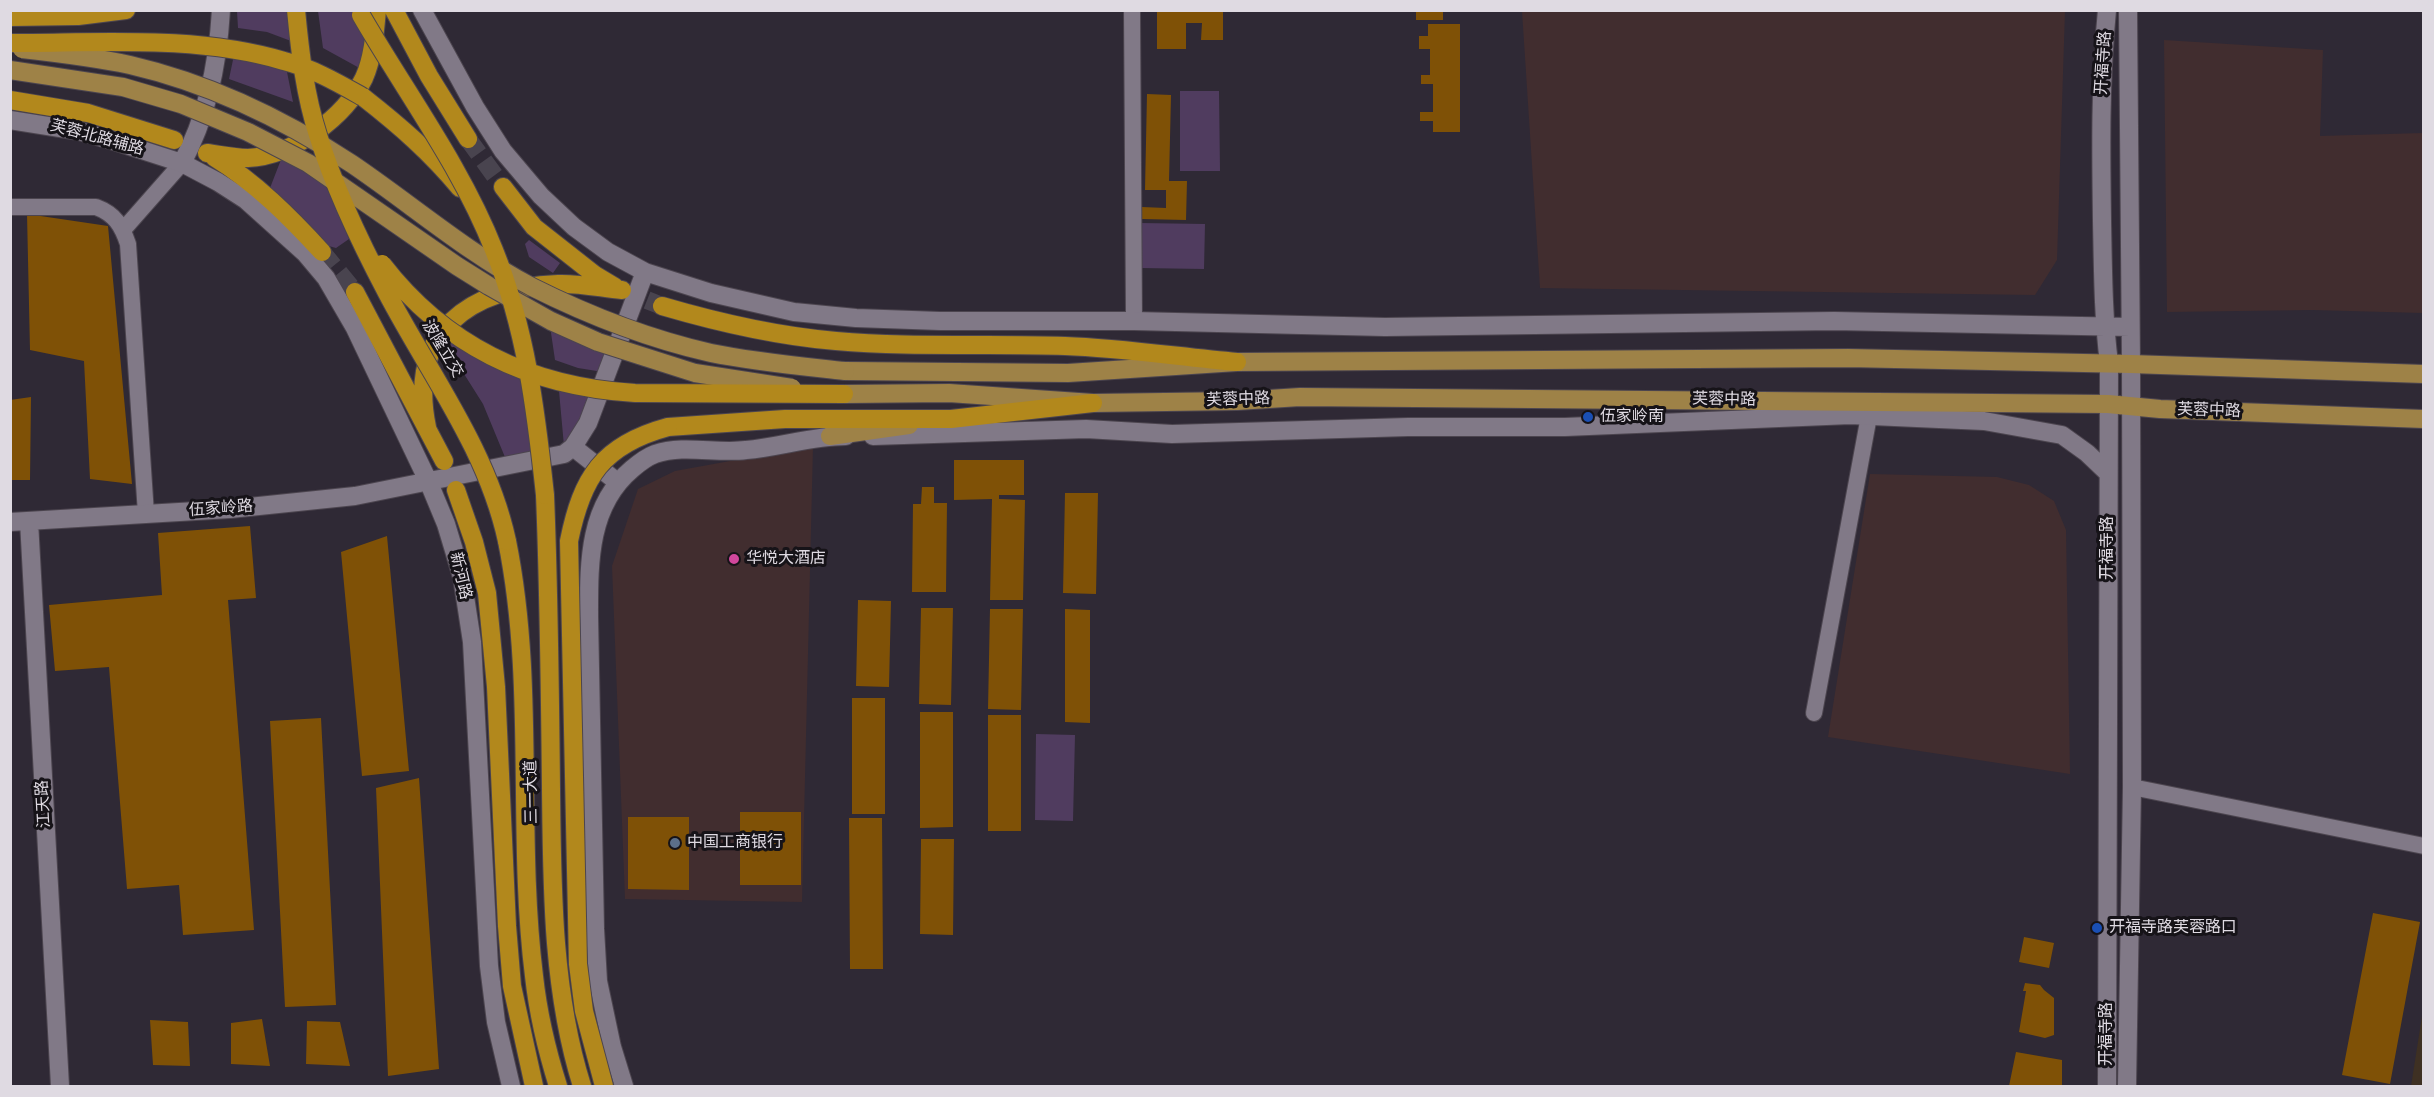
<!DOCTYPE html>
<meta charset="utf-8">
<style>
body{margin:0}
#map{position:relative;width:2434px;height:1097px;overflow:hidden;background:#2f2935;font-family:Roboto,sans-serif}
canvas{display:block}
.frame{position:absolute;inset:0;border:12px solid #dfdae2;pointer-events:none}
</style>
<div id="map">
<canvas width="2434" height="1097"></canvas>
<div class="frame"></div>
</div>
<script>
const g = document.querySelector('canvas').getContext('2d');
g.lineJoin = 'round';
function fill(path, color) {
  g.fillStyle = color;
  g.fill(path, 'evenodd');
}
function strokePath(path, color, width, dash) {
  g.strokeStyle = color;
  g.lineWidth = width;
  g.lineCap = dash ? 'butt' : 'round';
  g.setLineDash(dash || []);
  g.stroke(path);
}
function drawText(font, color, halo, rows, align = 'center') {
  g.font = font + ' Roboto,"Noto Sans SC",sans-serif';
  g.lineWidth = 6;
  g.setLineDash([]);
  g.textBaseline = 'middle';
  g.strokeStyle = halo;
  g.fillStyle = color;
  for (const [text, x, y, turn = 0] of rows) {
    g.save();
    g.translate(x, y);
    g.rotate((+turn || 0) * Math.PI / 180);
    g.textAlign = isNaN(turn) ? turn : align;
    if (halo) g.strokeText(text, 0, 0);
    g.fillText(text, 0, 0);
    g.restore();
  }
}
fill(new Path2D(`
 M1522,11h543l-8,249 -22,35 -495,-7z
 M2164,40l159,10 -3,86 103,-3v180l-111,-3 -145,2z
 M813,446l-11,456 -177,-3 -13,-333 26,-77 37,-18z
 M1870,474l127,3 32,8 25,16 12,29 4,244 -242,-37z`), '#412d2f');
fill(new Path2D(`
 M2423,1010v76h-12z`), '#3e3023');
fill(new Path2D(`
 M237,11h51l3,30 -24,-9 -29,-4z
 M318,11h34l17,32 -6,27 -40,-22z
 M234,55l52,12 7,35 -64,-23z
 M1180,91h39l1,80h-40z
 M282,157l41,22 26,60 -13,9 -11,-3 -55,-57z
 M1140,223l65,1 -1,45 -64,-1z
 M529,240l31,23 -7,10 -24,-16 -4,-13z
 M550,326l60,25 -7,21 -25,-4 -23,-8z
 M446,335l79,43 10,78 -28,6 -24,-58 -41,-65z
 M559,391l35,7 -30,48z
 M1036,734l39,1 -2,86 -38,-1z`), '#503c5f');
fill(new Path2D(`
 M1157,10h66v30h-22l1,-17h-16v26h-29z
 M1416,10h27v10h-27z
 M1428,24h32v108h-27v-11h-13v-9h13v-28h-12v-9h9v-26h-11v-13h9z
 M1147,94l24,1 -2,86h18l-1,39 -44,-1v-12l24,1v-18h-21z
 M27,214l81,12 24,258 -42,-5 -6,-118 -54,-11z
 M31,397l-1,83h-20v-80z
 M954,460h70v35h-25v4l26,1 -2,100h-33l2,-101 -38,1z
 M922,487h12v16h13l-1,89h-34l1,-88h8z
 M1065,493h33l-2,101 -33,-1z
 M250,526l6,72 -28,2 26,330 -71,5 -4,-50 -52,4 -18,-222 -54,4 -6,-66 113,-10 -4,-62z
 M387,536l22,235 -47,5 -21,-224z
 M858,600l33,1 -2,86 -33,-1z
 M921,608h32l-2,97 -32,-1z
 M990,609h33l-2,101 -33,-1z
 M1065,609l25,1v113l-25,-1z
 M852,698h33v116h-33z
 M920,712h33v115l-33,1z
 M988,715h33v116h-33z
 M321,718l15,287 -51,2 -15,-286z
 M419,778l20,291 -51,7 -12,-288z
 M740,812h61v73h-61z
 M628,817h61v73l-61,-1z
 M849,818h33l1,151h-33z
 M921,839h33l-1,96 -33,-1z
 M2373,913l47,9 -30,162 -48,-9z
 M2024,937l30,6 -5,25 -30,-6z
 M2025,983l15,2 4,5 10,8v37l-9,3 -26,-6 7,-41h-3z
 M262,1019l8,47 -39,-2v-41z
 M150,1020l38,2 2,44 -37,-1z
 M307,1021l33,1 10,44 -44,-2z
 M2016,1052l46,8v26h-53z`), '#7f5106');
strokePath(new Path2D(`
 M622,290l40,16`), '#49444f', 18, [18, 9]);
strokePath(new Path2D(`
 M468,139l35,48
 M322,252l33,40`), '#49444f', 18, [18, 9]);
const street = new Path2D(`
 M1132,10l2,311
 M10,207h86c19,7 26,19 32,37l18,270
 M123,230l59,-67
 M1814,713l55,-297
 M2132,787l292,59`);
const secondary = new Path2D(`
 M422,10l53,97 28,44 38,45 33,31 34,25 37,20 66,21 83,19 62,6 84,3h194l251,6 449,-6 296,6
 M10,120l69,11 38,11 65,21 36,19 28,18 59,53 21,25 29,50 74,155 17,41 16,53 10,65 17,324 7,56 15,64
 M182,163c25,-46 36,-100 39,-153
 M873,436l213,-7 86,5 236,-7h157l285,-12 134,6 78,14 25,18 21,20
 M573,447l38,30
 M29,521l31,565
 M10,522l220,-13 125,-13 209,-42 9,-7 15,-24 57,-151
 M624,1086l-12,-39 -14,-66 -3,-52 -6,-313c0,-53 -1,-110 43,-147 7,-6 15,-12 23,-15 29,-10 62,0 91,-4 34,-3 66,-14 100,-14
 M2107,1086l2,-723c-6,-47 -6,-94 -7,-142 -1,-70 -2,-140 5,-211
 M2127,1086l5,-299 -1,-423 -3,-354`);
const primary = new Path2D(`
 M845,371l223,2 169,-11 611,-4 283,6 293,10
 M844,394l105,-1 144,10 144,-2 63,-4 808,7 52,5 264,10
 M830,436l79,-11`);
const highway = new Path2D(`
 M394,10l35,66 39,63
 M10,17l68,-1 48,-6
 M363,97c37,29 67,55 97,91
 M10,100l78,13 86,27
 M207,153c14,2 27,5 41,5 45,-2 97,-41 116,-80 9,-20 11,-46 13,-68
 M214,157c42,26 75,59 108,95
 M503,187l31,40 61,48 20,12
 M355,292l89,169
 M662,306c58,17 114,30 174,35 76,7 152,2 229,5 57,2 115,11 172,16
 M427,427c-20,-96 43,-139 131,-143 21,-1 43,4 64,6
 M668,427l117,-8h166l142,-16
 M456,490l18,52 13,51 9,94 11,239 5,60 22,100
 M545,495c4,98 5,195 6,293 1,99 1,203 31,298
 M507,541c29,143 9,290 27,435 4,37 13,75 24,110`);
strokePath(street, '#4c454f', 18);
strokePath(secondary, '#4c454f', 20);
strokePath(primary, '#4c454f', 20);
strokePath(highway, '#4c454f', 20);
strokePath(street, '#817987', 16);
strokePath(secondary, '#817987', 18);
strokePath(primary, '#9e8247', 18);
strokePath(highway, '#b2881c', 18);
const primaryBridge = new Path2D(`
 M22,49c36,4 72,8 108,16 78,18 155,55 222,99 59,40 117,90 180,123 56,28 117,52 179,66 44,9 89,13 134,18
 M10,70l113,17 58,17 67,28 60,31 149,103 32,20 62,35 47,21 97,31 97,15`);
const highwayBridge = new Path2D(`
 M296,10c4,42 9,85 22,125 17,55 42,107 69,158 43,82 100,156 120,248
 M361,15c45,78 100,151 133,235 32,79 42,161 51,245
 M10,43c91,0 186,-8 274,18 28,7 54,22 79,36
 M382,264c64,83 149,123 253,129l209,1
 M604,1086l-20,-75 -6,-47 -9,-423c13,-64 33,-96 99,-114`);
strokePath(primaryBridge, '#4c454f', 20, []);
strokePath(highwayBridge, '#4c454f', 20, []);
strokePath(primaryBridge, '#9e8247', 18);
strokePath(highwayBridge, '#b2881c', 18);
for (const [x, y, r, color] of [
 [1588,417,6,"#1a4fb4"],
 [734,559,6,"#d1479c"],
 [675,843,6,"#5c6f8a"],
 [2097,928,6,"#1a4fb4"]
]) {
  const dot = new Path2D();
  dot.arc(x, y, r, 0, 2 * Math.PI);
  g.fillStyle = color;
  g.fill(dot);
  strokePath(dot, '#161318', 2);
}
drawText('16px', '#dfdae2', '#161318', [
 ["开福寺路",2104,63,-86],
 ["芙蓉北路辅路",97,138,15],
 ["波隆立交",442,349,59],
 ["芙蓉中路",1238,400,-2],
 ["芙蓉中路",1724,400,1],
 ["芙蓉中路",2209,411,2],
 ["伍家岭路",221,509,-4],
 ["开福寺路",2108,548,-90],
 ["新河路",460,576,77],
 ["三一大道",532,792,-91],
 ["江天路",44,804,-93],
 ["开福寺路",2107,1034,-90]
]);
drawText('16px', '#dfdae2', '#161318', [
 ["伍家岭南",1600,417],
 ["华悦大酒店",746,559],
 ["中国工商银行",687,843],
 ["开福寺路芙蓉路口",2109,928]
], 'left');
</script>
